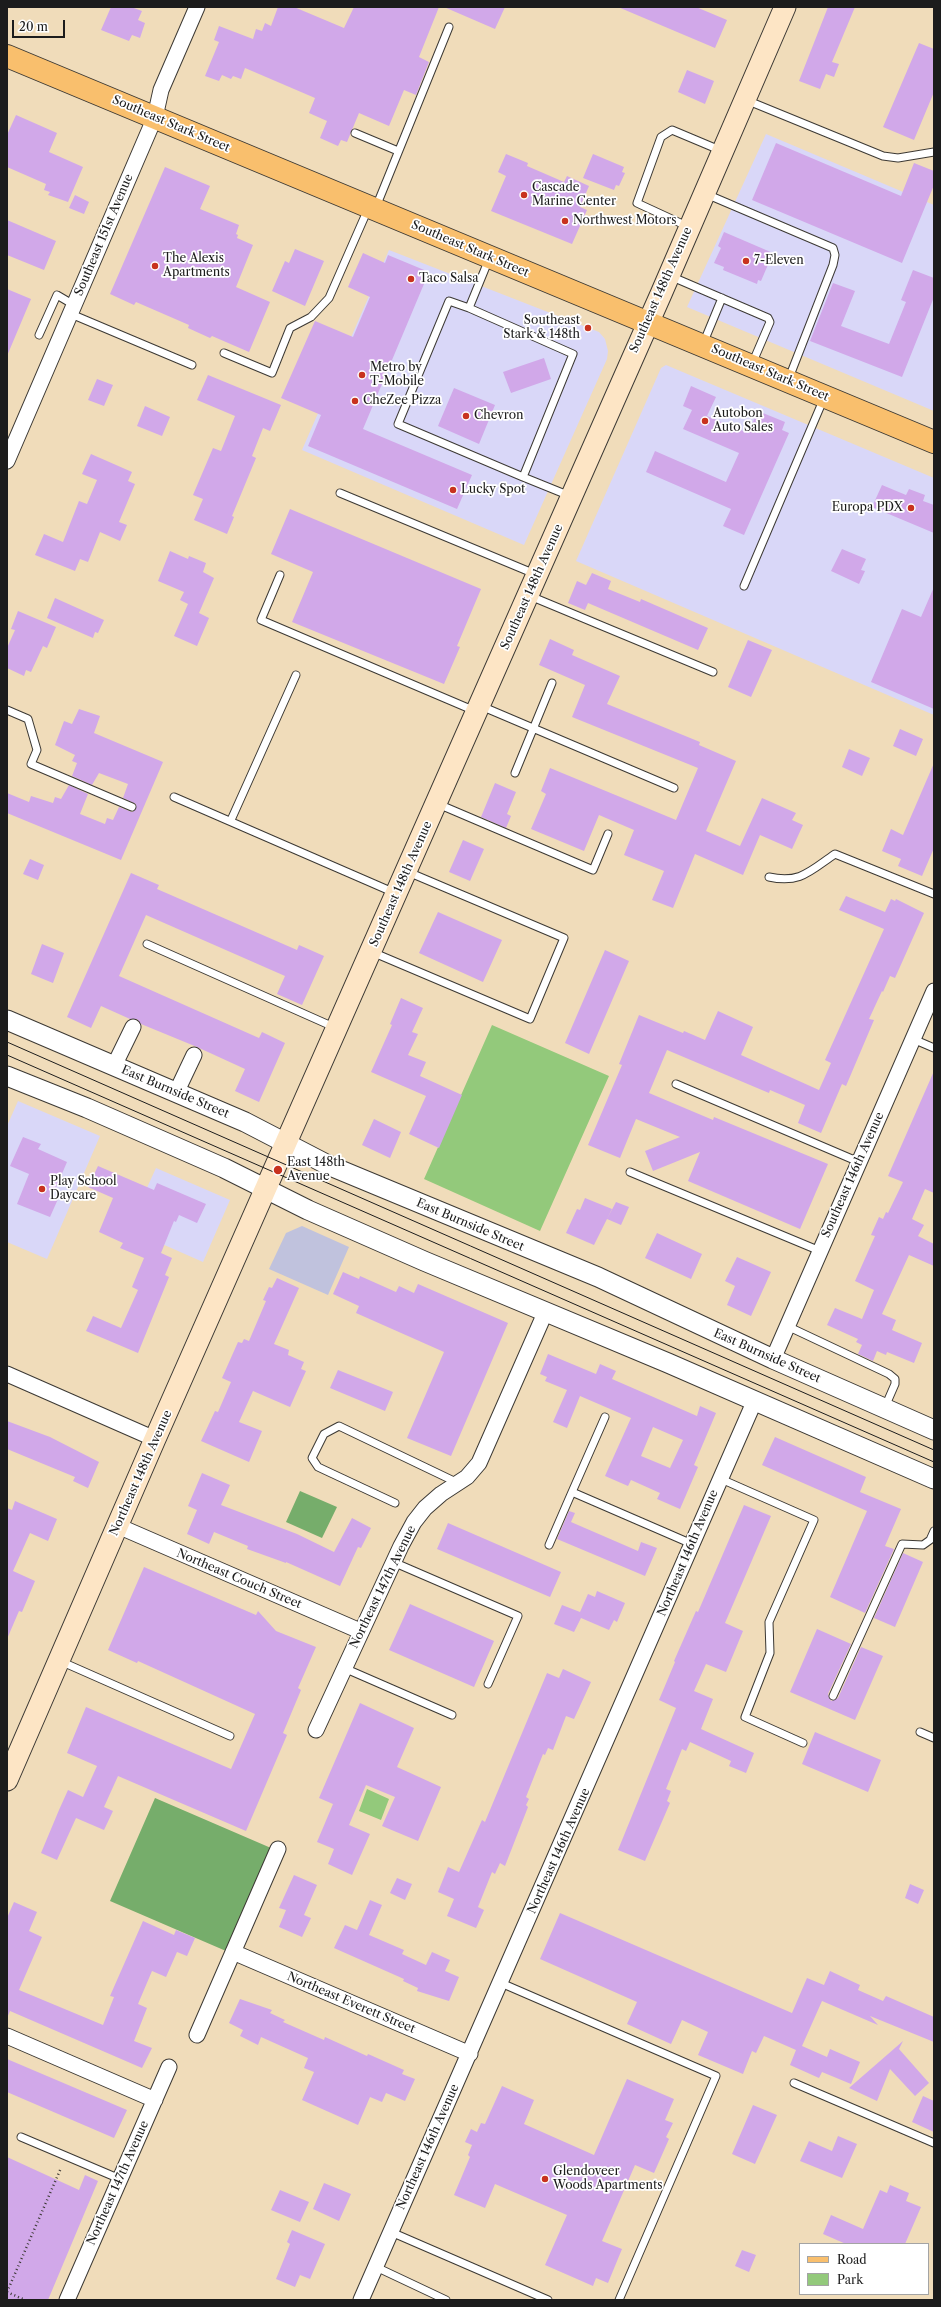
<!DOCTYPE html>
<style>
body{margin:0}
#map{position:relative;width:941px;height:2307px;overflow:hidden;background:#f0dcba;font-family:"Libre Caslon Text",serif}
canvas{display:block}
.frame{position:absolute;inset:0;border:8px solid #1c1c1c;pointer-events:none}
.legend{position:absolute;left:799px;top:2243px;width:130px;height:52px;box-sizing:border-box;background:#fff;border:1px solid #a4a4a4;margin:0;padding:5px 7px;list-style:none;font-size:12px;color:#1c1c1c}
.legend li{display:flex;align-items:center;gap:8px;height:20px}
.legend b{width:20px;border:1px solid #a4a4a4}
.scale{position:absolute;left:12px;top:20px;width:53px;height:18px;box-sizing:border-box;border:2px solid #1c1c1c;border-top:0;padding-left:5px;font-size:12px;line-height:14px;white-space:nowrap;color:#1c1c1c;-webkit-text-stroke:3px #fff;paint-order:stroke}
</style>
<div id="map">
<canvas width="941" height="2307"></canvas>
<div class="frame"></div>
<ul class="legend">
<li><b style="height:5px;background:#f9bf6d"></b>Road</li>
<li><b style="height:11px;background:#93c97b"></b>Park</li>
</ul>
<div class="scale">20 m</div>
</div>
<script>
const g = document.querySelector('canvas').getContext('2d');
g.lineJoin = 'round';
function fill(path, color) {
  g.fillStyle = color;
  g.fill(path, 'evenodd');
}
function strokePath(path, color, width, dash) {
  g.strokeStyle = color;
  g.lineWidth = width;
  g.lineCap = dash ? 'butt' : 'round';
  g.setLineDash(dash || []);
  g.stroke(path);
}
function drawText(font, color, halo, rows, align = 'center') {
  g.font = font + ' "Libre Caslon Text",serif';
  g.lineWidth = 3.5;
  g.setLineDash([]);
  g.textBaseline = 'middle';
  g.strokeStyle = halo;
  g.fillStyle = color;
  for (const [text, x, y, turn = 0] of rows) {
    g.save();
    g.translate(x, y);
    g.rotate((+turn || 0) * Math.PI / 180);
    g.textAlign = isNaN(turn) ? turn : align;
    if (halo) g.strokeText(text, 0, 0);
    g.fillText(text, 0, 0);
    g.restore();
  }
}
fill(new Path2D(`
 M766,134l168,71v206l-247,-104z
 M389,250l210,82 6,7 3,12 -1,8 -83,186 -222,-95z
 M666,365l268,113v237l-358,-154 85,-193z
 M18,1101l82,35 -53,123 -40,-17v-116z
 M156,1168l74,32 -27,62 -75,-33z`), '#d9d7f8');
fill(new Path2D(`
 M302,1226l47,21 -21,48 -59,-26 17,-36z`), '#c0c2dd');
fill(new Path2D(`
 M492,1025l117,51 -69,155 -116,-52z
 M367,1789l22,10 -8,21 -22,-9z`), '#93c97b');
fill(new Path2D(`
 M300,1491l37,16 -15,31 -36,-16z
 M155,1798l116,50 -45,103 -116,-50z`), '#76ad6b');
fill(new Path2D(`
 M111,7h20l11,4 -4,9 7,3 -5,15 -8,-3 -3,6 -28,-11z
 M278,7h16l50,21 10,-21h85l-20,50 10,5 -13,33 -12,-5 -15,36 -30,-13 -12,29 -6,-2 -3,6 -18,-8 7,-17 -18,-8 6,-15 -70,-30 -4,11 -8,-3 -2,3 -9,-4 -3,6 -14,-5 14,-34 -5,-2 5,-14 34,13 3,-10 6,2 3,-8 6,3z
 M444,7h61l-10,22z
 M618,7h78l31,13 -12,28z
 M828,7h27l-23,55 7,2 -5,13 -8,-3 -6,15 -21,-8z
 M919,43l15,6v43l-20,48 -31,-13z
 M687,70l27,11 -9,23 -27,-12z
 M16,115l41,18 -8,19 34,15 -15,35 -20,-7 2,-3 -6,-2 2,-6 -39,-17v-32z
 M776,143l125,53 13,-33 20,8v14l-32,78 -150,-63z
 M506,154l22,9 -1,3 37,16 3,-6 22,10 -9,21 7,3 -15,34 -81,-33 15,-35 -8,-4z
 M593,154l31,13 -2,5 3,1 -6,13 -3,-1 -2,5 -31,-12z
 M165,167l45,19 -10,23 39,16 -3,9 2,1 -1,3 16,7 -17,42 34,15 -21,50 -37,-16 -2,2 -22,-10 1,-3 -53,-23 -2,3 -24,-11z
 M75,195l14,7 -5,12 -15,-6z
 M7,220l49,21 -12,29 -37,-15z
 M724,232l49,21 -12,28 -3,-1 -1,4 -34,-14 1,-3 -10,-4 7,-15 -3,-2z
 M295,249l29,12 -19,45 -33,-15 13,-30 4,2z
 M363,253l22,10 3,-8 41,17 -66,157 109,46 -15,34 -149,-63 13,-31 -40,-17 34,-77 38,16 17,-40 -22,-10z
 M913,270l21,8v19l-32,80 -92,-36 23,-58 22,8 -14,35 48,18 17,-42 -5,-2z
 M7,289l24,10 -24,57z
 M544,358l7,21 -40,14 -8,-21z
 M208,375l73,30 -11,26 -7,-3 -11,28 4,2 -24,58 2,1 -7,17 -33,-14 9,-21 -10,-4 20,-47 8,3 14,-35 -38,-16z
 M97,379l16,6 -9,21 -16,-6z
 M691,386l25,11 -9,19 41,17 10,-22 27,11 -3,8 7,3 -45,102 -21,-9 8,-17 -85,-37 9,-21 71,31 13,-29 -56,-24 9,-19 -9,-4z
 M454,388l41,17 -16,39 -41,-18z
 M145,406l25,11 -8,19 -25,-10z
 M91,454l41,18 -4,9 7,3 -16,38 8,3 -7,16 -20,-9 -12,30 -8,-3 -5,12 -40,-16 9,-21 19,8 16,-41 8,3 10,-24 -15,-6z
 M882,485l24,10 3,-6 16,6 -2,6 11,4v28l-62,-26z
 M290,509l191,80 -24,57 3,1 -16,37 -152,-62 21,-50 -42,-18z
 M842,549l24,10 -5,11 4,1 -6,13 -28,-13z
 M170,551l18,8 1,-3 17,7 -3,9 11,6 -15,35 10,5 -12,28 -23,-10 14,-32 -8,-4 4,-8 -26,-11z
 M592,573l19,8 -3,8 32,13 1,-3 67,29 -10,22 -110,-47 -3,7 -17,-7 9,-22 9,4z
 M934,587v122l-63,-27 31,-73 19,8z
 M55,598l49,22 -6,13 -3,-1 -2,6 -46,-20z
 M18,611l38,16 -9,21 -4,-2 -12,26 -5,-2 -2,6 -17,-8v-20l8,-18 -4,-1z
 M550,639l24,11 -2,5 48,21 -13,28 93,38 -1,3 37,16 -30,70 34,15 22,-48 34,15 -4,7 11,5 -11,24 -32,-14 -17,40 -48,-21 -22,54 -21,-8 12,-29 -40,-16 10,-25 -35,-15 -15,36 -53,-22 15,-35 -5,-3 9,-23 126,52 22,-52 -126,-51 13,-32 -46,-20z
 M748,640l24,10 -21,47 -23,-10z
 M79,709l21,7 -6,17 69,29 -42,98 -114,-47v-20l22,9 2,-6 22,7 2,-6 6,2 8,-14 19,9 -8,20 25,10 2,-6 6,2 6,-13 13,5 4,-3v-5l-13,-6 5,-14 -29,-11 -7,12 -20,-9 5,-13 -5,-2 3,-6 -20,-10 9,-24 8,3z
 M900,729l23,10 -7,17 -23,-10z
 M849,749l21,9 -8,18 -20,-9z
 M934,763v85l-12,28 -24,-10 3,-7 -19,-8 9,-22 12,6z
 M495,783l21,9 -9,22 4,2 -5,12 -25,-11z
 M463,840l21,9 -14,32 -21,-9z
 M30,859l14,6 -6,15 -15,-6z
 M131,873l28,12 -2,4 140,61 2,-5 25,11 -22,49 -25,-11 8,-18 -139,-61 -27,61 140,62 3,-6 23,11 -26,59 -24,-11 10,-22 -48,-22 -56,-23 -4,-5h-7l-29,-13 -10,22 -24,-11z
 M846,896l39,16 6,-13 4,2 1,-2 28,14 -29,65 -5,-2 -7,16 -1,-1 -13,28 5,1 -28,66 -4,-2 -21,49 -23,-10 7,-18 -35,-15 -1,3 -102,-43 -18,43 64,27 1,-3 114,47 -28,65 -112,-48 12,-29 -47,19 -8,-20 35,-14 -44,-18 -16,39 -32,-13 34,-80 -3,-1 20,-49 44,18 1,-2 21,9 13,-29 35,16 -12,28 78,35 12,-27 -6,-3 59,-131 -45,-19z
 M438,912l64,28 -19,42 -64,-29z
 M42,944l22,9 -11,30 -22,-9z
 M605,950l24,11 -40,93 -24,-11z
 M401,998l22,10 -11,24 6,2 -10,21 18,7 -6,14 42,19 -23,53 -30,-14 17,-38 -55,-24 21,-47 -2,-1z
 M934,1071v122l-9,-4 -13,30 12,6 -6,11 16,8v22l-25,-11 -27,59 14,6 -4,10 30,13 -8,20 -27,-11 -1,3 -9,-4 -4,10 -15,-7 4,-9 -6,-3 2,-3 -31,-14 8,-17 27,11 12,-29 -19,-9 20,-45 -4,-1 8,-18 4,2 3,-7 2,1 15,-31 -15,-6z
 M374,1119l27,13 -11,26 -28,-13z
 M23,1137l18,7 -3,5 29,13 -15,35 6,2 -8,18 -33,-13 12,-30 -19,-8z
 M98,1166l56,24 3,-7 49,21 -9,19 -18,-8 -3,7 -2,-1 -13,32 11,5 -7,17 4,2 -31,76 -52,-22 7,-15 28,12 17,-38 -6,-3 12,-29 -24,-10 3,-5 -24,-11 14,-34 -25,-11z
 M585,1198l27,11 -18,36 -28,-12 11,-24 3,1z
 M616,1202l13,5 -8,18 -14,-6z
 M657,1233l45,21 -11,25 -46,-21z
 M737,1257l34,15 -20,44 -24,-11 8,-19 -10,-5z
 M343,1272l16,7 1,-3 36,16 3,-6 15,7 4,-9 90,39 -57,133 -44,-18 37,-86 -88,-39 3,-7 -26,-12z
 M277,1278l22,10 -25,56 15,6 -1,5 16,7 -3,7 5,2 -16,36 -37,-16 -14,31 23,9 -13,31 -48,-21 14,-30 3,1 13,-30 -9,-4 16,-36 4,1 2,-4 5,2 17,-40 -3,-1 6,-13 3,1z
 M548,1354l48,20 4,-10 16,7 -4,8 85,37 3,-10 16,7 -22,52 4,2 -18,42 -23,-10 3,-6 -29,-13 -3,6 -23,-10 26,-58 -51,-22 -13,32 -14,-6 14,-32 -22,-9 2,-4 -7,-3zM653,1427l30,13 -13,28 -29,-12z
 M338,1370l55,22 -8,19 -55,-23z
 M7,1421l43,16 49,25 -11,26 -15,-7 2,-4 -68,-28z
 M775,1437l91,40 -6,15 41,17 -16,37 9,3 -29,64 -35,-16 37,-86 -105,-46z
 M202,1473l28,12 -9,20 76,29 37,18 18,-34 19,10 -10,20 -3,-1 -18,39 -54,-24v1l-39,-14 1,-3 -34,-14 -5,12 -22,-10 10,-24 -9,-4z
 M15,1501l42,18 -9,22 -18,-8 -17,38 22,10 -13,31 -3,-1 -12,28v-131l5,2z
 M744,1505l27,11 -46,107 18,8 -17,41 -20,-8 -12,27 19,8 -12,30 53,24 -8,20 -17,-7 2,-5 -41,-19 -4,9 -4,-2 -16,40 5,2 -4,10 3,2 -25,58 -27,-11 58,-142 -17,-8 16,-38 -1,-1 22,-50 2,1z
 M569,1511l6,2 -4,9 67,29 3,-9 16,6 -12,28 -88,-37z
 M448,1523l113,49 -11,25 -113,-48z
 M903,1553l20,9 -28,65 -21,-9z
 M144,1567l112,48 2,-4 18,20 40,16 -18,41 3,2 -18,43 4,2 -41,96 -128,-55 -14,31 9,4 -9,19 -28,-12 -19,42 -16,-7 18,-43 9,-20 15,7 14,-31 -30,-13 19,-46 145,62 24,-55 -117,-53 -1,2 -29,-13z
 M597,1591l28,12 -8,19 -3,-2 -5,10 -28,-12 -7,14 -20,-8 8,-19 18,7 8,-18 7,3z
 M410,1604l84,37 -20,46 -85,-37z
 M817,1629l34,15 -23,50 3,7 7,-3 23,-51 22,9 -28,64 -65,-28z
 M563,1669l28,13 -17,37 -8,-3 -13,34 -5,-2 -3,7 -2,-1 -17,43 3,2 -3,6 2,2 -23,59 -5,-3 -5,11 -3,-2 -14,35 6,3 -8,18 -29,-12 7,-17 -16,-7 10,-25 11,5 23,-52 3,2 62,-149 12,5z
 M360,1703l54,25 -17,39 44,20 -23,54 -36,-15 13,-29 -29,-12 -17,40 21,9 -18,41 -24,-11 6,-15 -17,-7 16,-38 -14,-6z
 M815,1732l66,28 -13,32 -66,-28z
 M294,1875l23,10 -13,30 7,3 -9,19 -23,-10 7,-17 -7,-2z
 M397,1878l15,6 -7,16 -15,-7z
 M910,1884l14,6 -6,14 -13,-6z
 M370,1900l12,5 -13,30 35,15 -2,4 24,11 6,-13 18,8 -5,11 14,6 -10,24 -32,-10 1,-3 -15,-7 1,-2 -70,-31 11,-23 12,5z
 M14,1902l23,10 -8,19 13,6 -23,53 84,35 11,-28 -4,-1 33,-75 31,14 2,-5 19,8 -8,18 -10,-4 -11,25 -14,-6 -14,33 9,4 -13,33 18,7 -10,20 -132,-57 -3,7v-100z
 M560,1913l232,100 15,-35 17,7 6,-14 30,14 -2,5 25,11 3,-5 48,21v25l-64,-26 8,9 -56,-24 -20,45 25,11 3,-8 30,13 -9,22 -29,-12 -3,6 -29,-13 6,-15 -32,-14 -8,17 -4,-2 -9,23 -45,-19 10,-23 -26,-12 -11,24 -44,-20 10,-22 -97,-43z
 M240,1999l32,11 -2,3 15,7 -2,2 41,18 1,-3 42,19 1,-2 36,16 -2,4 13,5 -10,22 -19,-8 -4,9 -12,-5 -12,28 -56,-25 12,-28 -10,-4 4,-10 -47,-21 -3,8 -18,-9 3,-6 -14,-7z
 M903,2041l-4,8 30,34 -14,13 -25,-27 -13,32 -28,-13z
 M7,2059l120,51 -13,28 -107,-46z
 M627,2079l47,20 -9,21 8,3 -7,14 3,2 -15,34 -19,-8 -33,76 20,8 -14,34 -12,-5 -3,8 -48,-21 22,-50 -72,-31 -10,24 -31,-13 16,-38 -2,-2 4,-10 -7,-3 6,-13 6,3 4,-9 4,1 17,-38 32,14 -10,24 70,31z
 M923,2096l11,5v31l-22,-10z
 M753,2105l24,10 -22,49 -23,-10z
 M838,2136l19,8 -15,34 -42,-17 9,-20 23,10z
 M7,2157l72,33 6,-15 13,6 -50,119h-41z
 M324,2183l27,11 -12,27 -26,-12z
 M890,2185l19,8 -3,8 15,6 -16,37h-59l-23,-10 8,-19 32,14 17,-39 7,3z
 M280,2190l29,12 -9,20 -29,-12z
 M292,2230l33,14 -15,35 -10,-4 -5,12 -19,-8 14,-35 -3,-2z
 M742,2250l14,5 -7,17 -14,-6z`), '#d1a8e9');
const service = new Path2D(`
 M746,100l137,56 15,2 36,-6
 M355,133l43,18
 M706,194l127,54 2,7 -2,10 -44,113
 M376,207l73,-180
 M689,227l-52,-24 24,-66 11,-7 50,21
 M670,276l98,42 2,4 -18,42
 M469,308l104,46 -50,123 -125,-53 51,-123 20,7 20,-49
 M71,314l121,51
 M39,335l18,-40 17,10
 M703,344l19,-46
 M224,353l48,20 18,-45 21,-11 18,-19 39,-89
 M523,477l47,19
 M340,493l195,81
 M280,575l-19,45 214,91
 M744,586l80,-188
 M530,596l183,76
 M481,706l193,82
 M7,710l21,9 9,31 -6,14 101,43
 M515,773l37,-90
 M174,797l221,96
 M438,804l155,66 15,-36
 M231,820l65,-145
 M769,877c31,7 41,-6 66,-23l99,40
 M147,944l189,84
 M372,952l158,67 34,-81 -156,-66
 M913,1039l21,9
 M676,1084l183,78
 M630,1172l190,79
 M787,1326l102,48 6,5v5l-10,23
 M605,1417l-33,75 120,52
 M721,1479l93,41 -45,102 1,31 -25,64 58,26
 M395,1503l-77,-36 -6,-9 12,-24 15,-8 119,57
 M549,1545l23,-53
 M393,1562l125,54 -30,68
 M60,1661l170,75
 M344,1668l108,47
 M833,1696l69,-152 21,1 7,-5 4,-9
 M920,1732l14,6
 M501,1983l215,93 -97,224
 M794,2083l140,60
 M21,2137l99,42
 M391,2232l157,68
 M376,2267l70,33`);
const minor = new Path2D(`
 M7,461l148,-344 6,-27 36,-83
 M114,1066l19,-39
 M176,1093l18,-38
 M773,1359l161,-368
 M7,1374l148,65
 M118,1526l242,105
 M316,1730l85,-184 13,-24 11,-14 16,-14 26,-17 12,-14 66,-150
 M233,1952l237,102
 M197,2035l81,-186
 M7,2036l148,64
 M67,2300l102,-233
 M361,2300l394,-900`);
const tertiary = new Path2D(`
 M7,1020l238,102 83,43 270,112 175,82 161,71
 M7,1076l80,32 137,60 84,42 116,51 244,102 266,116`);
const secondary = new Path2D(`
 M7,1780l148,-341 506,-1145 124,-287`);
const primary = new Path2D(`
 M7,56l927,386`);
strokePath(service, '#3c3934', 9);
strokePath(minor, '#3c3934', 17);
strokePath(tertiary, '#3c3934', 21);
strokePath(secondary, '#3c3934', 23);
strokePath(primary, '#3c3934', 24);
strokePath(new Path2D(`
 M7,2292l54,-124
 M7,2292l18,8`), '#3c3934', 2.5, [1, 3]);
strokePath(service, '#fff', 7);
strokePath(minor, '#fff', 15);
strokePath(tertiary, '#fff', 19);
strokePath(secondary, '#fde5c5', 21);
strokePath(primary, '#f9bf6d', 22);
strokePath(new Path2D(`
 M7,1042l927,408
 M7,1055l927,407`), '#1c1c1c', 1);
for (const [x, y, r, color] of [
 [524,195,4,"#c8321e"],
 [565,221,4,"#c8321e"],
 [746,261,4,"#c8321e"],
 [155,266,4,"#c8321e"],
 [411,279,4,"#c8321e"],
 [588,328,4,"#c8321e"],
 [362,375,4,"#c8321e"],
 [355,401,4,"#c8321e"],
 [466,416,4,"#c8321e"],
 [705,421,4,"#c8321e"],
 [453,490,4,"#c8321e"],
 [911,508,4,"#c8321e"],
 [278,1170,5,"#c8321e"],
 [42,1189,4,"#c8321e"],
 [545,2179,4,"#c8321e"]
]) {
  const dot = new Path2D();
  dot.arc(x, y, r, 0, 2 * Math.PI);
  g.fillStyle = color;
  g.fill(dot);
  strokePath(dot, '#fff', 1.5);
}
drawText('12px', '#1c1c1c', '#fff', [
 ["Southeast Stark Street",171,124,23],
 ["Southeast 151st Avenue",104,235,-67],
 ["Southeast Stark Street",470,249,23],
 ["Southeast 148th Avenue",661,290,-66],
 ["Southeast Stark Street",770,373,23],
 ["Southeast 148th Avenue",532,587,-66],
 ["Southeast 148th Avenue",401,884,-66],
 ["East Burnside Street",175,1092,23],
 ["Southeast 146th Avenue",853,1175,-66],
 ["East Burnside Street",470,1225,23],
 ["East Burnside Street",767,1356,24],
 ["Northeast 148th Avenue",141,1473,-66],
 ["Northeast 146th Avenue",688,1553,-67],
 ["Northeast Couch Street",239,1579,23],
 ["Northeast 147th Avenue",383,1587,-64],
 ["Northeast 146th Avenue",559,1851,-66],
 ["Northeast Everett Street",351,2003,23],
 ["Northeast 146th Avenue",428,2147,-66],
 ["Northeast 147th Avenue",118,2183,-66]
]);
drawText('12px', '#1c1c1c', '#fff', [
 ["Cascade",532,188],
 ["Marine Center",532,202],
 ["Northwest Motors",573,221],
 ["The Alexis",163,259],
 ["Apartments",163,273],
 ["7-Eleven",754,261],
 ["Taco Salsa",419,279],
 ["Southeast",580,321,"right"],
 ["Stark & 148th",580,335,"right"],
 ["Metro by",370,368],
 ["T-Mobile",370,382],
 ["CheZee Pizza",363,401],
 ["Autobon",713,414],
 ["Auto Sales",713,428],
 ["Chevron",474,416],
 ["Lucky Spot",461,490],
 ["Europa PDX",903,508,"right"],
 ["East 148th",287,1163],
 ["Avenue",287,1177],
 ["Play School",50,1182],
 ["Daycare",50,1196],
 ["Glendoveer",553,2172],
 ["Woods Apartments",553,2186]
], 'left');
</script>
